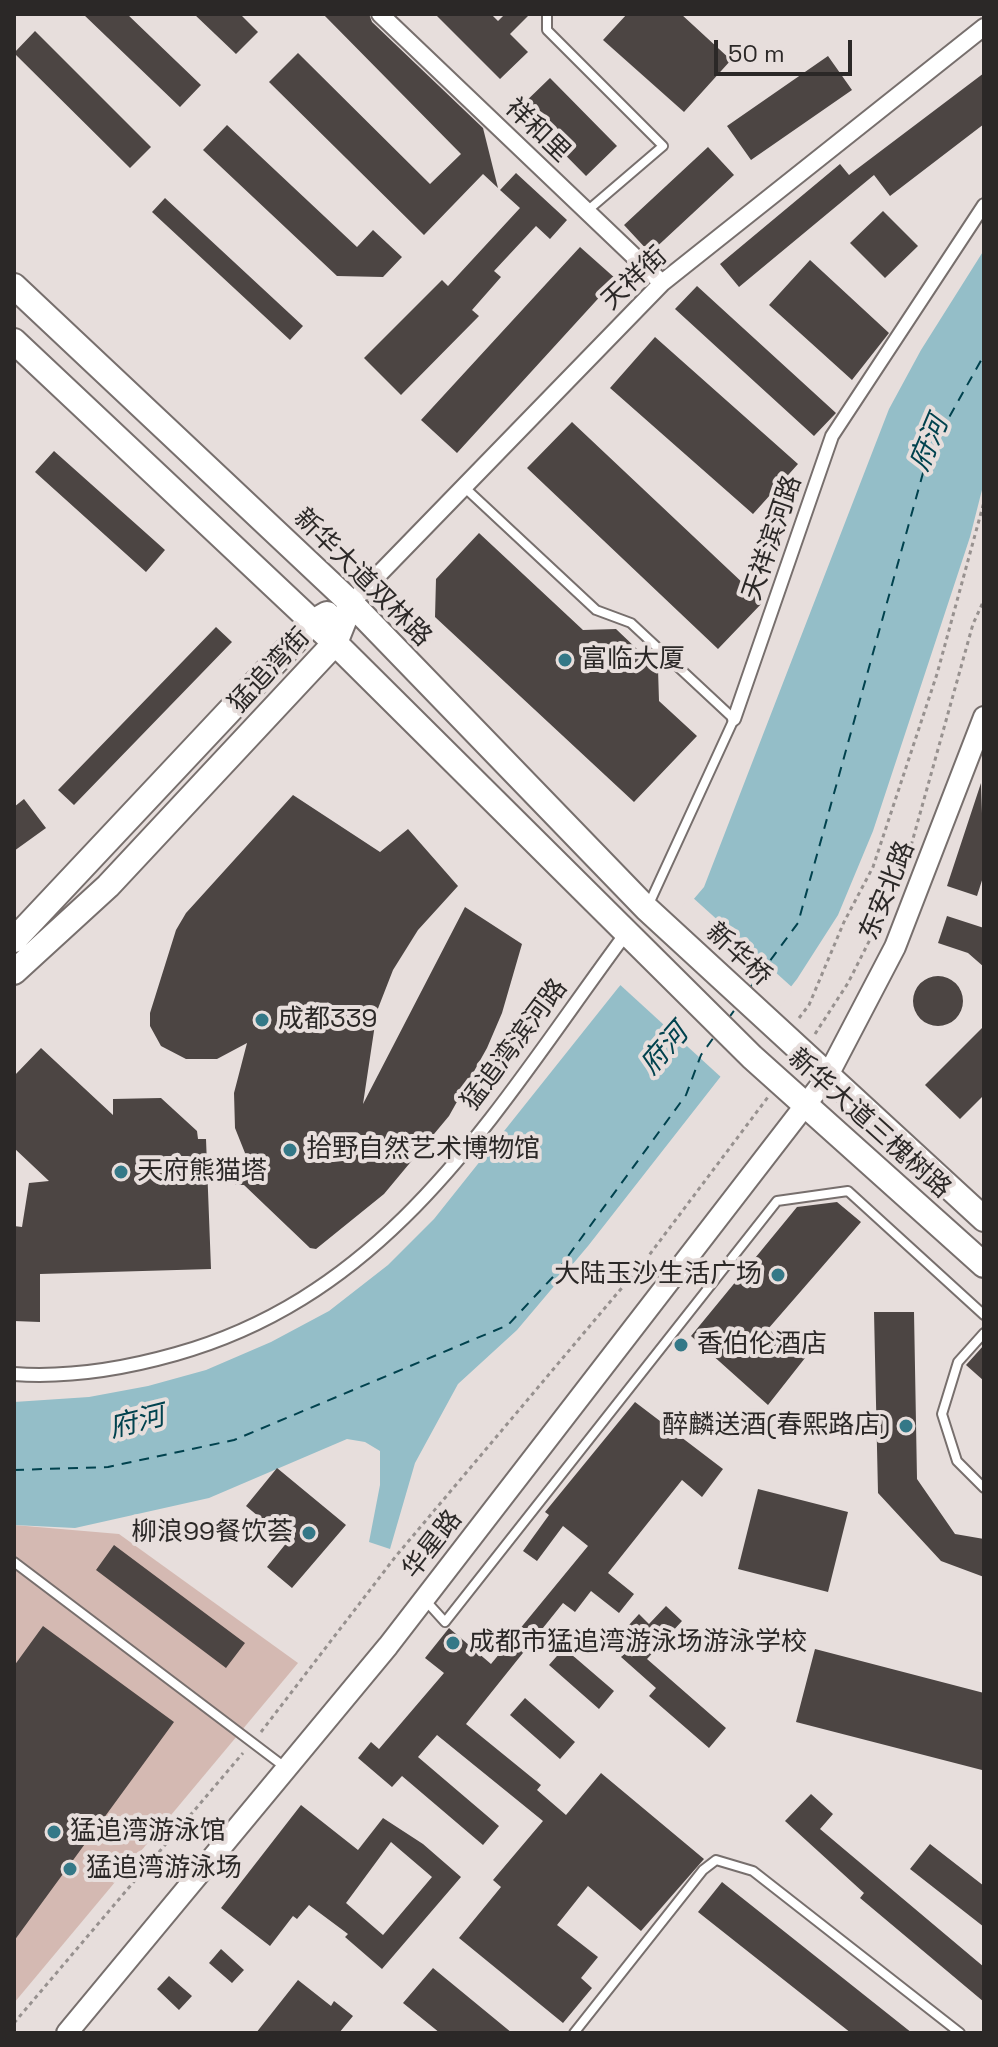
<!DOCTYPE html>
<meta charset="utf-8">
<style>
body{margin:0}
#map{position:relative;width:998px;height:2047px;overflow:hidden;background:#e7dedc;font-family:"Space Grotesk",sans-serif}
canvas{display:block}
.frame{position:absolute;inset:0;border:16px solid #2b2827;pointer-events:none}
.scale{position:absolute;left:714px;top:40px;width:138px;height:36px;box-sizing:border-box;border:4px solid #2b2827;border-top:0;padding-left:10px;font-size:24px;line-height:28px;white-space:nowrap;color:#2b2827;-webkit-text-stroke:6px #e7dedc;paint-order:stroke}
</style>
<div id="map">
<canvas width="998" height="2047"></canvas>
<div class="frame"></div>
<div class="scale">50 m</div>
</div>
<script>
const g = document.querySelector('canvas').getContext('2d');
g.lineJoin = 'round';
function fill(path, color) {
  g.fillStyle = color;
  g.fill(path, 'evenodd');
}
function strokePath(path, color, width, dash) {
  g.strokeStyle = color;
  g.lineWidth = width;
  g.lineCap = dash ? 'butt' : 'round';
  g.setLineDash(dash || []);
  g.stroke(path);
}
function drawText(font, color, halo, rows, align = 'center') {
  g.font = font + ' "Space Grotesk","Noto Sans SC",sans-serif';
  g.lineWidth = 8;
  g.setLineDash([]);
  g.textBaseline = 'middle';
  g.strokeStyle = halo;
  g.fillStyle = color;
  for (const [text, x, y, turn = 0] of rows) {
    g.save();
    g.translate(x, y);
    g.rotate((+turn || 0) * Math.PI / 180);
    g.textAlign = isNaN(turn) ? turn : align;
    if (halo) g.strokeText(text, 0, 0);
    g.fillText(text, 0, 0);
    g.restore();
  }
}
fill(new Path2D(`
 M14,1525l105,9 179,129 -284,340z`), '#d4b9b2');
fill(new Path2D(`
 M984,250v232l-14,55 -97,294 -35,84 -41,64 -209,267 -71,84 -59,54 -43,79 -25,86 -21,-7 11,-57v-34l-15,-9 -18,-3 -138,59 -134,30 -61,-3v-123l75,-5 59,-11 58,-16 65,-28 58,-31 59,-46 46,-46 184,-231 86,-101 185,-478 32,-59z`), '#94bec8');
fill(new Path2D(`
 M691,896l103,93 -71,90 -106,-97z`), '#e7dedc');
strokePath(new Path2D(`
 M749,989l49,-66 130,-468 56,-100
 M728,1019l8,-11
 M14,1470l94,-3 126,-27 274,-115 44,-47 134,-183 15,-40 13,-18`), '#01424e', 2, [10, 8]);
fill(new Path2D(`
 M83,14h44l74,71 -21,22z
 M194,14h46l18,18 -22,22z
 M323,14h46l3,8 111,106 15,60 -15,-14 -59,61 -155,-153 29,-29 132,131 31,-30z
 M435,14h56l7,7 7,-7h25l-20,20 18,18 -28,27z
 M627,14h54l50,46 -47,52 -81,-72z
 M35,31l116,116 -21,21 -116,-115z
 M828,56l24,34 -101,70 -24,-34z
 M984,73v51l-94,72 -16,-21 -135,112 -19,-23 120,-100 9,11z
 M550,78l67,68 -31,30 -67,-68z
 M227,125l130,122 16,-17 29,27 -19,20 -46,-1 -134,-126z
 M708,147l26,28 -84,78 -26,-28z
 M516,173l51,47 -17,19 -14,-13 -42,45 7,6 -29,33 7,6 -78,79 -37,-37 78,-78 6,6 72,-78 -20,-18z
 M165,198l138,128 -13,14 -138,-128z
 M883,211l35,35 -33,32 -35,-35z
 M580,247l36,32 -159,174 -36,-33z
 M810,260l79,73 -37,47 -83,-75z
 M697,286l139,127 -22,23 -139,-127z
 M655,337l143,127 -45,50 -143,-126z
 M572,422l191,180 -45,47 -191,-181z
 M54,451l111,99 -19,22 -111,-100z
 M479,533l104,97 33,-1 42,40 1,32 38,35 -63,66 -199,-185 1,-38z
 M216,627l16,15 -158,163 -16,-15z
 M981,783l3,91 -7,22 -30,-10z
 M293,795l87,57 28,-23 50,57 -40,44 -25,40 -16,41 -14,93 102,-197 57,37 -20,69 -15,35 -38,68 -65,78 -68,55 -6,-1 -66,-63h-9l10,-32 -10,-25 -1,-35 13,-50 -30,16h-31l-25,-13 -11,-20v-13l26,-83 10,-17z
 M24,799l22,29 -32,23v-44z
 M947,916l37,12v39l-16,-14 -30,-10z
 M913 1001a25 25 0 1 1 50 0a25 25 0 1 1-50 0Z
 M984,1026v69l-24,24 -35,-34z
 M41,1048l72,67v-16l48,-1 36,33 1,8h8l5,130 -171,5v48l-26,-1v-95l8,1 7,-44 20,-2 -35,-33v-72z
 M837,1202l24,20 -93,107 37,29 -37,47 -77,-69 106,-129z
 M874,1312h40l3,167 38,55 29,5v38l-43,-16 -63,-68z
 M984,1345v36l-18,-16z
 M635,1402l88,67 -21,28 -20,-17 -74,93 26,21 -15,19 -28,-22 -16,21 -12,-9 -97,121 75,61 -4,5 29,25 35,-42 103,86 -63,72 -53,-45 -31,39 41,32 -17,21 11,10 -29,35 -104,-85 42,-51 -8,-7 50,-59 -106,-86 -19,22 81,69 -16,19 -81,-69 -10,11 -34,-29 13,-16 8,7 65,-76 -19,-15 24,-30 42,36 97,-118 -25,-20 -26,35 -14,-10 26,-36 -4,-3z
 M277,1468l69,57 -54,63 -25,-21 21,-26 -42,-35z
 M758,1489l90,23 -20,80 -90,-23z
 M114,1545l131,98 -19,25 -130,-98z
 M666,1606l16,15 -35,38 79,69 -17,20 -60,-52 7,-8 -35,-31 9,-9 -12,-11 21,-23 10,10z
 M43,1626l131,96 -160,219v-275z
 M564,1648l50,43 -15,18 -50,-44z
 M815,1649l169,44 -2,77 -186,-48z
 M525,1698l50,44 -15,17 -50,-44z
 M811,1794l22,20 -13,15 164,138v35l-124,-104 4,-5 -79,-72z
 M301,1805l57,45 25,-32 40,26 38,33 -79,92 -37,-32 3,-3 -39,-29 -12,14 -4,-3 -23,30 -49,-38zM391,1842l41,35 -49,58 -37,-32z
 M930,1844l54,42v41l-74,-58z
 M722,1882l190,151h-61l-153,-121z
 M221,1949l23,21 -12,13 -23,-20z
 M433,1968l79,65h-72l-37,-30z
 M169,1976l23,20 -13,14 -22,-21z
 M298,1980l33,26 3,-5 19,15 -14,17h-83z`), '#4c4543');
const service = new Path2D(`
 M547,14v16l116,116 -76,65
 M463,486l133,124 35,13 103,96 -86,187
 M984,1333l-26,29 -16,52 15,47 27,27
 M14,1562l272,206
 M426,1601l19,21 332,-421 71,-10 136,124
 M574,2033l129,-163 13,-10 37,11 207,162`);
const pedestrian = new Path2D(`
 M734,719l98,-283 152,-231
 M14,1374c56,4 109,-5 162,-20 220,-62 323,-250 451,-422`);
const minor = new Path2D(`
 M380,14l282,269
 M351,603l311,-320 322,-256`);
const tertiary = new Path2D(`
 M67,2033l321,-387 439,-569 68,-130 89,-230`);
const primary = new Path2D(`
 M14,286l337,317 296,306 337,310
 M14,341l321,302 417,414 232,208
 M14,940l299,-318 14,-8
 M14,972l94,-86 227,-243 16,-40`);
strokePath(service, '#776f6d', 12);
strokePath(pedestrian, '#776f6d', 16);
strokePath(minor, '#776f6d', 20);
strokePath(tertiary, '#776f6d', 24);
strokePath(primary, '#776f6d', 28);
strokePath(new Path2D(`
 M909,853l64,-229 11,-24
 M799,1018l10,-13 35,-83 29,-55 64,-193 47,-172
 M815,1034l33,-51 45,-89
 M261,1732l135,-176 251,-298 121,-161
 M14,2023l229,-270`), '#97918f', 3, [4, 4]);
strokePath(service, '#fff', 8);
strokePath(pedestrian, '#fff', 12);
strokePath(minor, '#fff', 16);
strokePath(tertiary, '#fff', 20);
strokePath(primary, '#fff', 24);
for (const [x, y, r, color] of [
 [565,660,8,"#347887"],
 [262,1020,8,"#347887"],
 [290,1150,8,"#347887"],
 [121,1172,8,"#347887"],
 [778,1275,8,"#347887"],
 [681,1345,8,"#347887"],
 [906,1426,8,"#347887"],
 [309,1533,8,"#347887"],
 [453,1643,8,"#347887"],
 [54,1832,8,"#347887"],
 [70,1869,8,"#347887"]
]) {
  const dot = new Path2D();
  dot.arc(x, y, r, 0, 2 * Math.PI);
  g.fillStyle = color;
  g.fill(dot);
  strokePath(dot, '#e7dedc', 3);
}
drawText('26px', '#2b2827', '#e7dedc', [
 ["祥和里",537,131,44],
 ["天祥街",635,279,-43],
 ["天祥滨河路",773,538,-71],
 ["新华大道双林路",362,578,45],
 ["猛追湾街",270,671,-47],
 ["东安北路",888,891,-68],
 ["新华桥",738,955,43],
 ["猛追湾滨河路",515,1045,-53],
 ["新华大道三槐树路",869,1124,42],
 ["华星路",433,1545,-52]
]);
drawText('26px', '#2b2827', '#e7dedc', [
 ["富临大厦",581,660],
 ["成都339",278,1020],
 ["拾野自然艺术博物馆",306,1150],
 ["天府熊猫塔",137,1172],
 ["大陆玉沙生活广场",762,1275,"right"],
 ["香伯伦酒店",697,1345],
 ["醉麟送酒(春熙路店)",890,1426,"right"],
 ["柳浪99餐饮荟",293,1533,"right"],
 ["成都市猛追湾游泳场游泳学校",469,1643],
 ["猛追湾游泳馆",70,1832],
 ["猛追湾游泳场",86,1869]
], 'left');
drawText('italic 28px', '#01424e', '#e7dedc', [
 ["府河",930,444,-67],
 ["府河",665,1050,-49],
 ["府河",137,1423,-14]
]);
</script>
